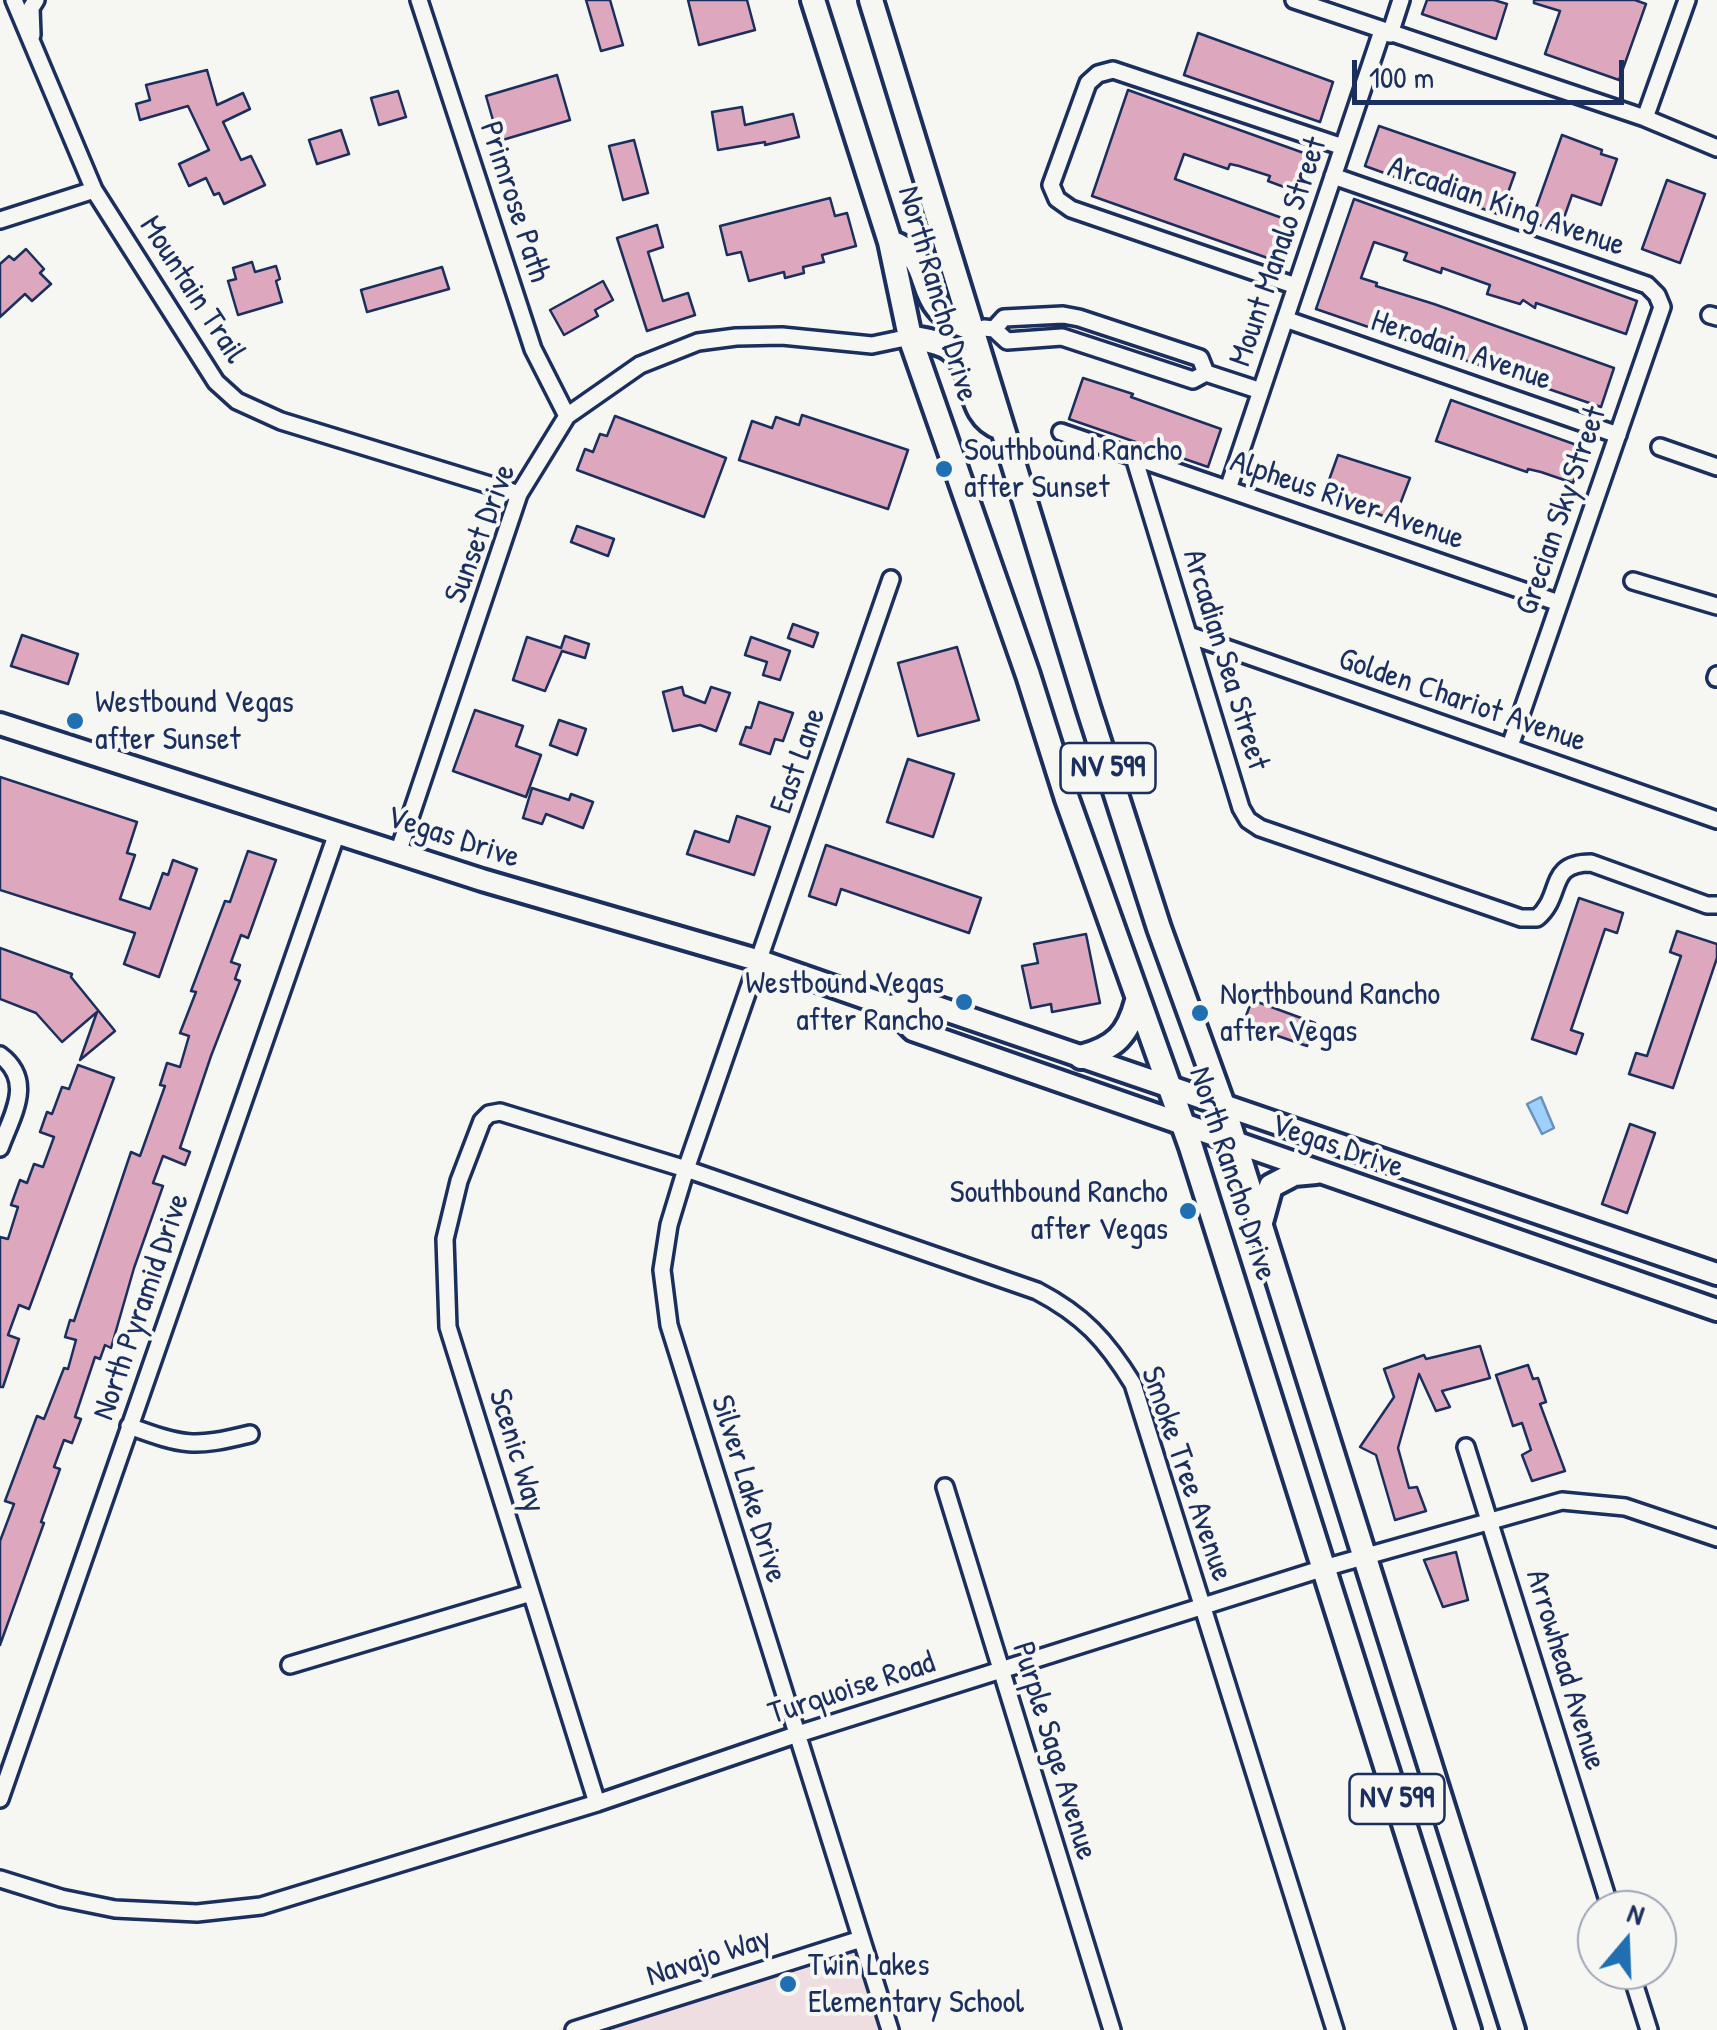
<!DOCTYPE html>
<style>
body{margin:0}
#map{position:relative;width:1717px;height:2030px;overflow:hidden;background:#f6f6f2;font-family:"Patrick Hand",sans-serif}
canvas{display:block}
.north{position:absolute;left:1577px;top:1890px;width:100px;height:100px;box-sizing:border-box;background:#f6f6f2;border:2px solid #9ea6b7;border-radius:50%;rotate:19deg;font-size:28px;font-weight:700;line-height:40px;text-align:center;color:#1b2f5e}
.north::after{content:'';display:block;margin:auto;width:35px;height:45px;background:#1f6fb2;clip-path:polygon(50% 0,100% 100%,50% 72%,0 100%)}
.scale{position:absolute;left:1352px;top:60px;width:272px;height:45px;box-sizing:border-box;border:5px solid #1b2f5e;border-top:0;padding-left:12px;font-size:30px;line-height:35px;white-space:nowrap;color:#1b2f5e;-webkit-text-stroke:8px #f6f6f2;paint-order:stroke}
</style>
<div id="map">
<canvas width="1717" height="2030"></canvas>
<div class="north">N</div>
<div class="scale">100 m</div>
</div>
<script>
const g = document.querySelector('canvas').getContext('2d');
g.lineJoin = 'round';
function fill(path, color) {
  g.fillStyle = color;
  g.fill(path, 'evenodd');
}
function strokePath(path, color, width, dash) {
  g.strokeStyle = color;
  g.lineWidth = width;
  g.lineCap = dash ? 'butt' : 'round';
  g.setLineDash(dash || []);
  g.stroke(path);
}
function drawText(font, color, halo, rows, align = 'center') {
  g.font = font + ' "Patrick Hand",sans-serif';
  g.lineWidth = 8;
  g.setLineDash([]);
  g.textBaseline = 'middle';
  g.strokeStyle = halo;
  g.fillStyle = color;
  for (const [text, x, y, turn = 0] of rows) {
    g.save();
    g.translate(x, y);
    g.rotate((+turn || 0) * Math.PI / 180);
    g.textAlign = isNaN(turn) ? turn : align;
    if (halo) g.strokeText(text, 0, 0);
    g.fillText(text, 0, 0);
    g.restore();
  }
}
fill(new Path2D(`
 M854,1938l30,92h-326z`), '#eedee2');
const water = new Path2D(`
 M1541,1097l13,31 -12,6 -15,-30z`);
fill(water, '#9ed0fb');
strokePath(water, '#6a90bc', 2.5);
const building = new Path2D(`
 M586,0h24l13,45 -22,6z
 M688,0h59l8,30 -56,15z
 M1427,0h67l13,4 -11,35 -74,-25z
 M1534,0h101l11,4 -27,76 -74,-26 15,-43 -26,-8z
 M1198,33l135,49 -13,40 -136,-47z
 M207,70l10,35 26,-12 7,16 -27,13 18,38 10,-4 14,29 -41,19 -5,-11 -5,2 -8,-17 -17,8 -10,-22 30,-14 -21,-44 -48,14 -4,-16 14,-4 -4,-15z
 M557,75l13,45 -71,21 -13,-45z
 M1128,90l187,67 -11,31 -10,-4 -2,6 -24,-9 2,-5 -31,-10 -9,-2 -2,5 -44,-15 -9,25 118,43 -14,40 -187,-66z
 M398,91l8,26 -27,8 -8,-27z
 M742,107l3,18 48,-11 6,23 -34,8v-3l-47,8 -6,-38z
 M1379,126l136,47 -15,42 -135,-49z
 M341,130l8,24 -32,10 -8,-24z
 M1562,135l40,15 -1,4 16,5 -16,46 -29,-10 -13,37 -28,-10z
 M634,140l14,53 -25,7 -14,-54z
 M1667,180l38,14 -25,69 -38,-14z
 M830,198l5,18 12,-3 9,33 -34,9 2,7 -21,5 1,6 -19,5 -1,-6 -35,9 -8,-29 -14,3 -7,-29z
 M1354,199l283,102 -11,33 -90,-31 -1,5 -12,-8 -3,4 -33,-10 3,-9 -48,-17 -1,5 -37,-13 3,-7 -33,-11 -13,36 16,5 -1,3 58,18 180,64 -13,39 -285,-98z
 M657,225l6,22 -15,5 15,49 25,-8 7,22 -48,16 -30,-93z
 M26,249l18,20 -4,4 11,11 -19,17 -7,-7 -25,23v-53l9,-8 5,4z
 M252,262l3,10 21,-6 4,13 -4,2 6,21 -44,13 -10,-34 8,-2 -3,-11z
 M442,267l7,22 -82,23 -6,-22z
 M603,281l10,19 -18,10 3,6 -34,19 -14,-25z
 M1083,378l50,16 -2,3 90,32 -13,38 -139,-48z
 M1451,400l134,48 -12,35 -32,-11 -13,-3 -1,3 -91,-31z
 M802,415l106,35 -20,59 -149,-49 13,-39 20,7 4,-11 23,8z
 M615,416l111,42 -22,59 -127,-47 8,-21 8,3 7,-18 7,2z
 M1338,455l72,23 -16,42 -70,-26z
 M577,526l37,13 -6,17 -37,-14z
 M793,624l25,9 -5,14 -25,-9z
 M22,635l56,19 -10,30 -57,-18z
 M565,636l24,8 -4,14 -23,-7 -17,40 -32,-11 14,-43 34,11z
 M751,637l39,14 -10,29 -17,-5 4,-13 -22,-7z
 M957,647l22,73 -61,16 -20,-73z
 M682,687l2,8 21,8 6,-16 19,6 -14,38 -16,-6 -27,6 -10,-39z
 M759,702l34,11 -10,28 -8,-2 -5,15 -30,-10 6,-17 5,1z
 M475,710l48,16 -7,20 25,9 -15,42 -73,-26z
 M559,720l27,9 -9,26 -27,-10z
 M908,759l46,15 -21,63 -46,-15z
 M0,777l137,45 -10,31 8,2 -15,44 30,10 13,-36 5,2 5,-15 24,9 -38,108 -35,-13 11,-31 -135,-43z
 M532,788l37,12 2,-6 22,8 -10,26 -37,-14 -4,10 -19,-6z
 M737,816l33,11 -16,48 -67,-21 8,-23 34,11z
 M826,845l155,53 -12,35 -128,-44 -5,16 -27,-9z
 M248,851l28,9 -28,78 -7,-3 -10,27 9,3 -5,14 5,2 -29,75 -31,92 10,4 -5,13 -22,-9 -10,27 10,3 -29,82 -23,80 -6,-3 -5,14 -5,-2 -20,60 6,2 -9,24 -8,-3 -10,27 6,2 -19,53 3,1 -44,122v-104l14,-37 -9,-3 32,-85 7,3 20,-51 4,1 8,-29 -11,-3 5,-17 4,1 57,-169 9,4 25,-70 -5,-1 7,-22 13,4 9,-31 -9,-3 16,-41 -5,-1 34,-90 5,1z
 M1579,898l44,15 -6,20 -12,-4 -34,101 12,4 -7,20 -44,-15z
 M1677,931l40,13v14l-44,130 -44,-14 7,-21 11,3 34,-100 -11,-4z
 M1086,934l14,69 -48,9 -1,-8 -20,4 -9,-42 16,-3 -4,-19z
 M0,948l72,26 -1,3 44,54 -35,29 17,-48 -35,30 -26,-29 -36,-14z
 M1252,1000l63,23 -8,23 -64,-22z
 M78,1065l36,13 -85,231 -10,-4 -11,30 11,4 -16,48h-3v-150l8,2 10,-32 -7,-2 9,-25 7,3 7,-19 9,3 11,-30 -14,-5 7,-20 5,2 10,-27 7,2z
 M1630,1124l25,9 -28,80 -25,-9z
 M1480,1346l10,32 -48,13 8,16 -14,4 -17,-37 -21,74 11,40 8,-1 9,24 -31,9 -19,-65 -16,-8 34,-50 -10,-28 40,-14 2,4z
 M1528,1365l5,14 5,-1 8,24 -6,2 25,67 -33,10 -10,-26 9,-5 -9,-27 -9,3 -17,-51z
 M1456,1552l12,48 -25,7 -19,-47z`);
fill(building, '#dda7bd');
strokePath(building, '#1b2f5e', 2.5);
const street = new Path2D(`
 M14,0l80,190
 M419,0l114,349 34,67
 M1294,0l351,118 72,30
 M1390,34l11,-34
 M32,35l-1,-27 5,-8
 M1645,118l42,-118
 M1333,176l314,109 10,10 5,12 -152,439
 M0,220l94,-30 122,192 21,19 44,20 238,73
 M1296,286l-225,-77 -14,-10 -6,-14 37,-102 10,-9 15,-4 230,77
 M1710,315l7,2
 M1285,319l333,116
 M984,328l10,1 13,12 55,-4 131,43 13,-7
 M994,329l10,-11 59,-3 16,3 121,40 6,15 55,18
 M1061,432l498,171
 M1660,447l57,20
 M1134,457l107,351 7,12 12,8 261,90h16c27,-23 9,-55 54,-55l116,42h10
 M1228,489l154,-458
 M1633,581l84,25
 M1189,635l528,185
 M1716,678l1,-3
 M398,853l121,-359 48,-78 73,-51 58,-23 38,-5 46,-1 90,9 38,-8
 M0,1055c35,26 12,60 0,93
 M129,1426c55,20 64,22 121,8
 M1466,1447l145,463
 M945,1487l167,543
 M290,1665l241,-72
 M0,1799l337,-966
 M597,1803l-149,-476 -3,-88 14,-58 23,-60 7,-7 11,-2 186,57 351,122c46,24 69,49 96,93l202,646
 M0,1879l61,19 54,11 82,4 64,-7 336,-103 198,-68 529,-167 238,-67 63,6 92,31
 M1630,1970l19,60
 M574,2030l287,-91
 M890,2030l-221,-705 -7,-55 7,-45 17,-56 205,-590`);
const secondary = new Path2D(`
 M0,724l482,156 278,81 129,45 24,24 804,280
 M889,1006l33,-4 795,272`);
const primary = new Path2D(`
 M813,0l77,242 20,95 118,338 39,124 124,348 278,883
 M871,0l218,710 70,218 64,177 290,925
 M890,242c52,17 16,66 81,86
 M910,337c13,3 29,4 40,12 28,20 14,66 51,79
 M1081,1057c34,-9 47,-22 56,-56
 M1261,1222l10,-36 23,-12 22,-2`);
strokePath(street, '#1b2f5e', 22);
strokePath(secondary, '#1b2f5e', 28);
strokePath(primary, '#1b2f5e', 30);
strokePath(street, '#f6f6f2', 15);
strokePath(secondary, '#f6f6f2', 20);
strokePath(primary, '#f6f6f2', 22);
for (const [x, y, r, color] of [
 [944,469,10,"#1f6fb2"],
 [75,721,10,"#1f6fb2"],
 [964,1002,10,"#1f6fb2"],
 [1200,1013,10,"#1f6fb2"],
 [1188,1211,10,"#1f6fb2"],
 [788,1984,10,"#1f6fb2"]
]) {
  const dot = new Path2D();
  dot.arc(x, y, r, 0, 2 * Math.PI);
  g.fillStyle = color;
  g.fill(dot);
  strokePath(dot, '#f6f6f2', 4);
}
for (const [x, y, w] of [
 [1108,768,95],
 [1397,1799,95]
]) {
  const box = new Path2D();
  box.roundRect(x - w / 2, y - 25, w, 50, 8);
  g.fillStyle = '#f6f6f2';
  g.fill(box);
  strokePath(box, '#1b2f5e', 2.5);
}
drawText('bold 30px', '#1b2f5e', null, [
 ["NV 599",1108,768],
 ["NV 599",1397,1799]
]);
drawText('32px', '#1b2f5e', '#f6f6f2', [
 ["Primrose Path",514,202,72],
 ["Arcadian King Avenue",1506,207,19],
 ["Mount Manalo Street",1279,252,-71],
 ["Mountain Trail",192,290,57],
 ["North Rancho Drive",937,294,74],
 ["Herodain Avenue",1461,351,19],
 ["Alpheus River Avenue",1347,501,19],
 ["Grecian Sky Street",1562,511,-71],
 ["Sunset Drive",481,534,-69],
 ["Arcadian Sea Street",1225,660,73],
 ["Golden Chariot Avenue",1462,701,19],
 ["East Lane",799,761,-71],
 ["Vegas Drive",453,838,18],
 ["Vegas Drive",1337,1147,19],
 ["North Rancho Drive",1232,1174,72],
 ["North Pyramid Drive",142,1307,-71],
 ["Scenic Way",516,1451,73],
 ["Smoke Tree Avenue",1186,1474,71],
 ["Silver Lake Drive",748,1489,73],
 ["Arrowhead Avenue",1565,1670,73],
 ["Turquoise Road",852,1689,-18],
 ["Purple Sage Avenue",1054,1751,73],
 ["Navajo Way",709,1958,-18]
]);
drawText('32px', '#1b2f5e', '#f6f6f2', [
 ["Southbound Rancho",964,451],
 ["after Sunset",964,488],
 ["Westbound Vegas",95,703],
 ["after Sunset",95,740],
 ["Westbound Vegas",944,984,"right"],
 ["after Rancho",944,1021,"right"],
 ["Northbound Rancho",1220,995],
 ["after Vegas",1220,1032],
 ["Southbound Rancho",1168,1193,"right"],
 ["after Vegas",1168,1230,"right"],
 ["Twin Lakes",808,1966],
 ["Elementary School",808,2003]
], 'left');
</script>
